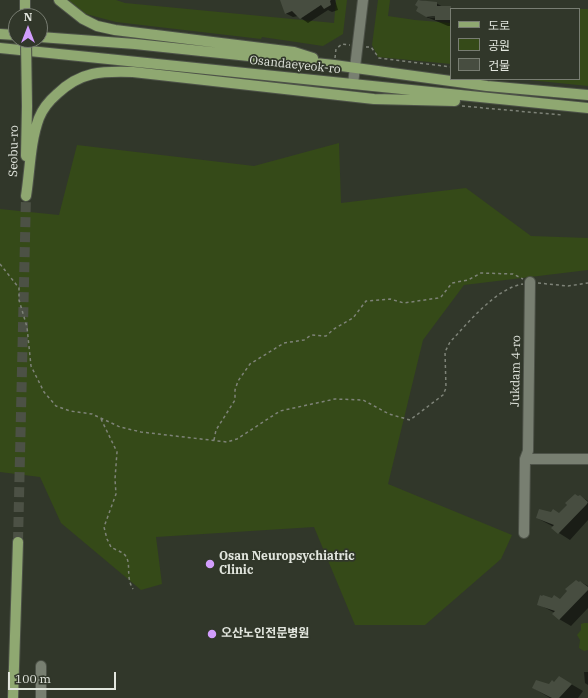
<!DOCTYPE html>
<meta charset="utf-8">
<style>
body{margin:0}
#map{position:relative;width:588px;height:698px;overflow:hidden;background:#31372a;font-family:"IBM Plex Serif","Noto Sans KR",serif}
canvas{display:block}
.legend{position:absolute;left:450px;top:8px;width:130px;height:72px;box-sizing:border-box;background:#31372a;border:1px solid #787d72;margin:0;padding:5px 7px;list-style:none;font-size:12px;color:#e2e6de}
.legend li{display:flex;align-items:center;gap:8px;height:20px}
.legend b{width:20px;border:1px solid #787d72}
.north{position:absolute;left:8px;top:8px;width:40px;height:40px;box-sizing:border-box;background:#31372a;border:1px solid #787d72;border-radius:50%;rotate:0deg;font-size:11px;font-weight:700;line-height:16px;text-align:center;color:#e2e6de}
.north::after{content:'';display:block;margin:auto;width:14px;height:18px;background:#d29dfd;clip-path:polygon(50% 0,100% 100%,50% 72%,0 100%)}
.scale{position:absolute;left:8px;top:672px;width:108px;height:18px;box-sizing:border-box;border:2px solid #e2e6de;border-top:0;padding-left:5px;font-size:12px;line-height:14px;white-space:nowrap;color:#e2e6de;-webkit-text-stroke:3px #31372a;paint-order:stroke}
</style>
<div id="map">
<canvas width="588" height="698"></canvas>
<ul class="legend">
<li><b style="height:5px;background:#8fa871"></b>도로</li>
<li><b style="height:11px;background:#354a18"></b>공원</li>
<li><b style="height:11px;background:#474d40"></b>건물</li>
</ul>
<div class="north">N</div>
<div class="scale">100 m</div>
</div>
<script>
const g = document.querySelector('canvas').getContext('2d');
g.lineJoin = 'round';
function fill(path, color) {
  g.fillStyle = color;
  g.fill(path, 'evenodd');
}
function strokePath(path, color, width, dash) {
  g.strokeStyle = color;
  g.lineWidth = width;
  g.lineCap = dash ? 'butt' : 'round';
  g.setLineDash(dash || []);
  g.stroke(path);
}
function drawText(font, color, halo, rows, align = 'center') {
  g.font = font + ' "IBM Plex Serif","Noto Sans KR",serif';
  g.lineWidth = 3.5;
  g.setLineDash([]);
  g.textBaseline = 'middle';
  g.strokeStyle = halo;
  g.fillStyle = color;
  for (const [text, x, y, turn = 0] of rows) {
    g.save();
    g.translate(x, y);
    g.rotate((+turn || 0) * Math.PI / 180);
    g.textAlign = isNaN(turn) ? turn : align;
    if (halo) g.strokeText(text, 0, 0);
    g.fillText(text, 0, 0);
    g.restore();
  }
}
fill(new Path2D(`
 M68,0h48l9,3 209,20 2,-23h11l-4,34 -20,12 -61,-9 -1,2 -145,-17 -30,-8z
 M378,0h12l-2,16 27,4 36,3v41l-73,-7 -6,-12z
 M579,9h9v77l-69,-7h60z
 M339,143l2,60 125,-15 65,48 57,2v32l-124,15 -41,55 -35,144 124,51 -11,24 -76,66h-70l-41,-98 -158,10 6,47 -21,6 -80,-67 -21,-46 -40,-5v-263l59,6 18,-70 177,21z
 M584,623h4v27l-4,1 -5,-3 1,-8 -3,-5 4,-5v-6z`), '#354a18');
fill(new Path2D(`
 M281,0h54l3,10 -6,2 -4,-2 -20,13 -10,-7 -5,1 -8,-4z
 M420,0l16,3 9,5 17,1h-11v17h-3l-19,-8 11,-1v-2l-12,3 -10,-7 2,-4 -4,-2z
 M496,8l3,1h-16z
 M515,8l13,1h-13z
 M580,496l8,5v19l-18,20 -11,-7 -5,-6 -17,-9 23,-4 8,-9z
 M581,582l7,4v22l-17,18 -12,-7 -4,-6 -17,-9 23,-4z
 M584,672h4v13l-3,-2z
 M571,684l12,7 -5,7h-28l-17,-10z`), '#0007');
fill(new Path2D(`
 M280,0h51l-1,1 1,4 -7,4 -3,-4 -21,14 -8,-8 -7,3z
 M418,0l19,2v4h14v14h-16v-4l-9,1 -10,-6 2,-4 -3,-2z
 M575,494l3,2 2,-1 8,7 -1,2 -29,30 -7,-6 3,-3 -18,-7 3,-9 12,3 2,-3 6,4 8,-8 -2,-2z
 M576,580l3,2 1,-1 8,6v3l-29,30 -7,-6 3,-3 -18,-6 3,-10 2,1 1,-1 9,3 2,-3 6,4 7,-8 -2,-2z
 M559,676l13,8 -13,14h-7l-20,-10 4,-8 13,4 3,-4 2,2z`), '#474d40');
strokePath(new Path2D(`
 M18,542l8,-346`), '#4c5145', 10, [10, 5]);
const minor = new Path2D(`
 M353,84l10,-84
 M525,459h63
 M524,533l1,-74 3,-8 2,-169
 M41,666v32`);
const major = new Path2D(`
 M25,0v16
 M59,0l24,19 14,7 18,4 179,22 19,6
 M0,34l16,1
 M40,37l95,7 199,21 153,21 101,9
 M0,48l588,60
 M26,156l1,-50
 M26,196c4,-25 4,-54 13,-78 4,-10 11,-18 18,-24 24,-23 45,-23 76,-22l241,27 81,2
 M13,698l5,-156`);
strokePath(minor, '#4d5248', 12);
strokePath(major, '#4d5248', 12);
strokePath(new Path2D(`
 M366,47h5l8,11 72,9
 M335,58l1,-9 6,-5 8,1
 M462,106l100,9
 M0,264l19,24v12l8,27 4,39 13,26 12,14 14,5 22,3 28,13 21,5 86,10 10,-3 43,-28 55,-12 28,1 26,14 21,6 33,-25 3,-7 -1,-36 5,-10c18,-19 46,-54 73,-58
 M538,283l30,3 20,-3
 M101,419l16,33 -2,27 1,15 -12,33 3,12 4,8c4,3 10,4 14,8 7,9 0,21 8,34
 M214,440l2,-10 19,-30v-10l3,-9 12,-17 34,-21 20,-3 7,-5 15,1 8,-7 19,-11 13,-17 24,-2 14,4 34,-5 3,-1 11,-14 16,-3 13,-7 32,1 10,5`), '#7e8378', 1.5, [3, 3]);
strokePath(minor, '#787f71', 10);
strokePath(major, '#8fa871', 10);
const majorBridge = new Path2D(`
 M26,40l1,66`);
strokePath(majorBridge, '#4d5248', 12, []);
strokePath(majorBridge, '#8fa871', 10);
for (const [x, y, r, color] of [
 [210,564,5,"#d29dfd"],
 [212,634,5,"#d29dfd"]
]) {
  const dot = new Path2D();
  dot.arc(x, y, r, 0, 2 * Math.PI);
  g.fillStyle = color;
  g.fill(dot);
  strokePath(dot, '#31372a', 1.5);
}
drawText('12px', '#e2e6de', '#31372a', [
 ["Osandaeyeok-ro",295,65,6],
 ["Seobu-ro",14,151,-89],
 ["Jukdam 4-ro",516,371,-89]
]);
drawText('bold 12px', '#e2e6de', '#31372a', [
 ["Osan Neuropsychiatric",219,557],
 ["Clinic",219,571],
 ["오산노인전문병원",221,634]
], 'left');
</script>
